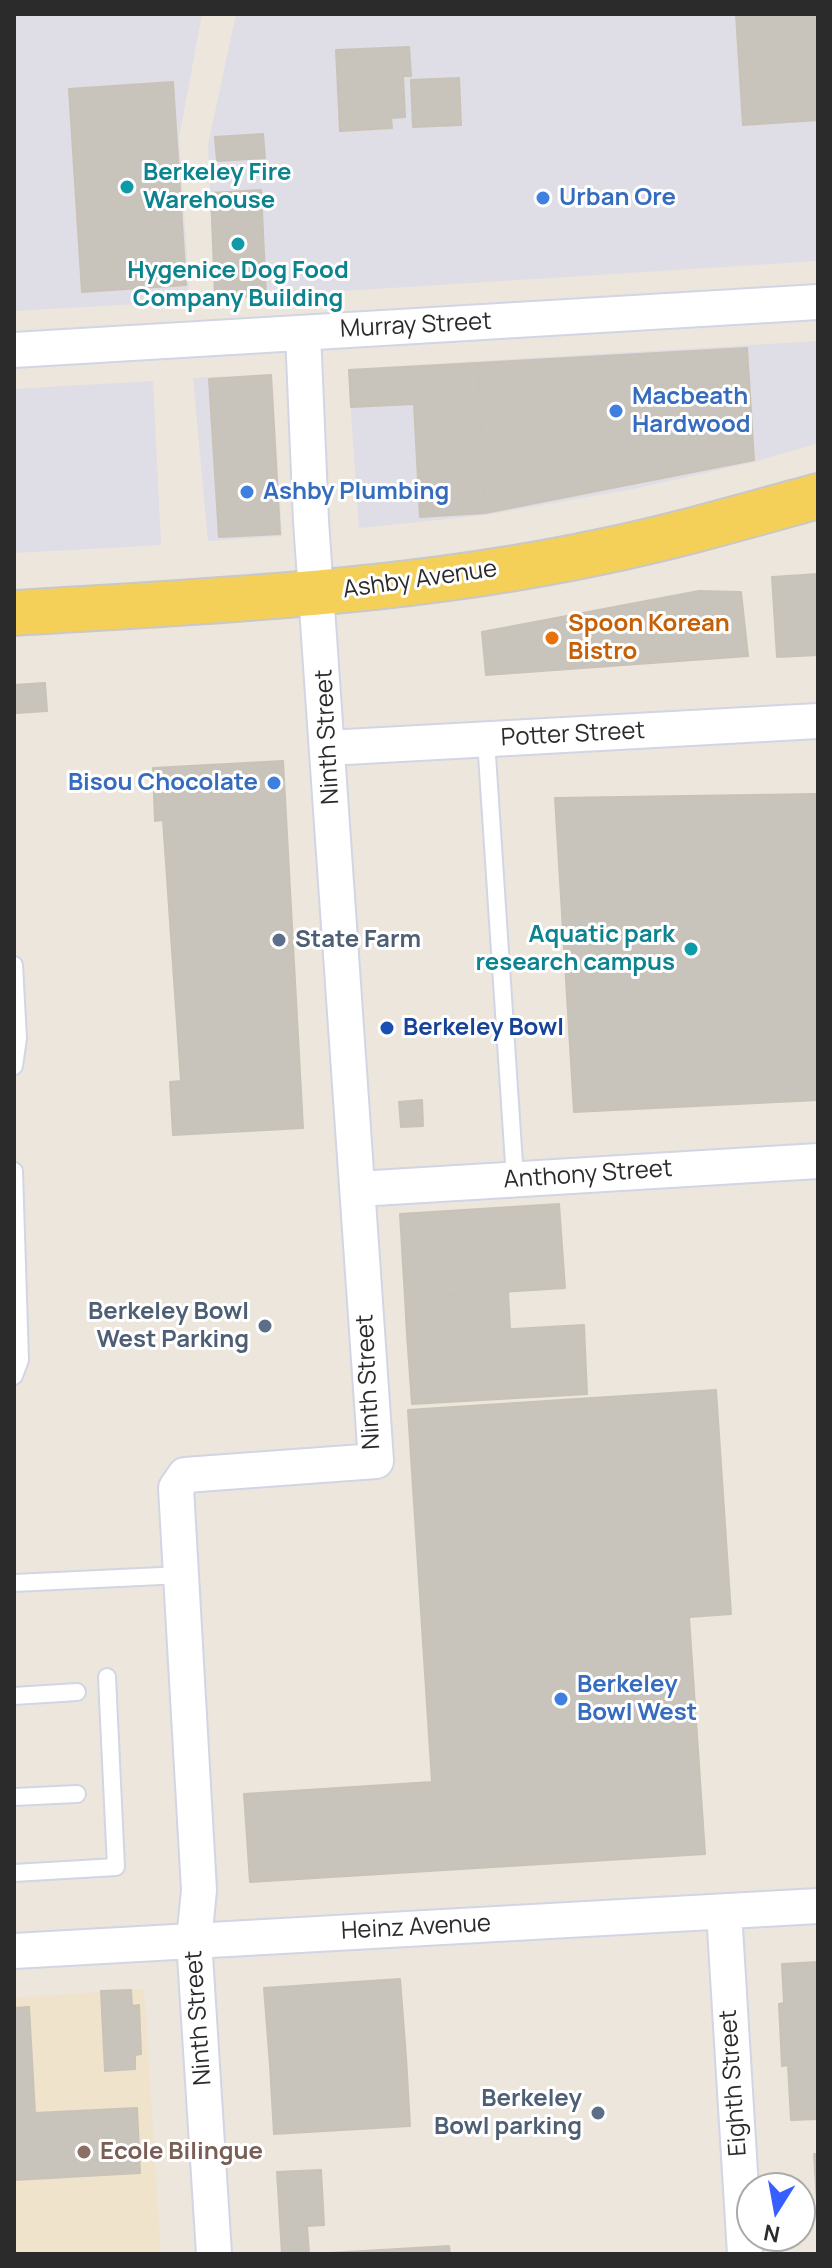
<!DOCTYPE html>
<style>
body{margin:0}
#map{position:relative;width:832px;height:2268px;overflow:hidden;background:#ede6dc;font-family:Manrope,sans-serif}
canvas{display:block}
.frame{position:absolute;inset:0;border:16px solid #2b2b2b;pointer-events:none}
.north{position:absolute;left:736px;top:2172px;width:80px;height:80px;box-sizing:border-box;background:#fff;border:2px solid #aaa;border-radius:50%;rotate:191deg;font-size:22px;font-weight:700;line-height:32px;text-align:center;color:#2b2b2b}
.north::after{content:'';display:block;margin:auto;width:28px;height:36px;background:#375eff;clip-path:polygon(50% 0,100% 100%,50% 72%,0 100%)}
</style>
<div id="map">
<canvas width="832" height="2268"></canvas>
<div class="frame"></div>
<div class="north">N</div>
</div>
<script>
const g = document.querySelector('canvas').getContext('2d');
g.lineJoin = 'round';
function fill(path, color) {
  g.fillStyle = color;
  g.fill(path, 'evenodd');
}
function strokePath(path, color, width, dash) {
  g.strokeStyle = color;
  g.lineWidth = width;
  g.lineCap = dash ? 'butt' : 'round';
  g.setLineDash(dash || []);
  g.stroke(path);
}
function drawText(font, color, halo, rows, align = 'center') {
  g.font = font + ' Manrope,sans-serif';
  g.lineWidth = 6;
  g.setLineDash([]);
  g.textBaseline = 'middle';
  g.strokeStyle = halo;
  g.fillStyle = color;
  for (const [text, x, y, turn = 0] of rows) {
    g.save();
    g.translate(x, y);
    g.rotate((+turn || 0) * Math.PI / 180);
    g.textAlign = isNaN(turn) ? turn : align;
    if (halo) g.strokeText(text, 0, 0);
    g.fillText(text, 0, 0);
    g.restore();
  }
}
fill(new Path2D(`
 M14,14h188l-23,124 11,163 -176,10z
 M236,14h582v247l-603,38 -7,-154z
 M818,341v102l-64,19 -121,27 -147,26 -127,13 -11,-159z
 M272,374l10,162 -74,5 -15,-163z
 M153,381l8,164 -147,8v-164z`), '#dfdde5');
fill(new Path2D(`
 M144,1989l17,265h-147v-256z`), '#efe3cb');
const building = new Path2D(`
 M736,14h82v106l-75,5z
 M409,47l2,29h-8l2,41 -14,1 1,10 -52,3 -4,-81z
 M459,78l2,47 -48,2 -2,-47z
 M173,82l13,203 -104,7 -13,-203z
 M263,134l2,24 -48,3 -2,-24z
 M261,190l5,106 -51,1 -4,-104z
 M747,348l7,112 -269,53 -7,-150z
 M478,363l7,150 -65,4 -6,-113 -63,3 -2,-37z
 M271,375l9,159 -61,3 -10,-158z
 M818,574v81l-41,2 -5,-80z
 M699,591l42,1 7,64 -262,19 -4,-43z
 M45,683l2,28 -31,2 -2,-28z
 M283,761l20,367 -130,7 -3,-53 11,-1 -18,-261 -8,1 -2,-53z
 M818,794v306l-244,12 -19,-314z
 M422,1100l1,26 -22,1 -2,-25z
 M559,1204l6,84 -160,10 -5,-84z
 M508,1291l2,38 -103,6 -2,-37z
 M584,1325l3,69 -175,10 -5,-69z
 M716,1390l15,224 -42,3 16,237 -455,28 -6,-88 188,-12 -24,-372z
 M818,1962v157l-27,1 -3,-55 -6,1 -3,-62 5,-1 -2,-39z
 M400,1979l6,78 -136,8 -6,-77z
 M131,1990l1,16 7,-1 2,49 -6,1v14l-30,2 -4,-80z
 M29,2007l6,106 102,-5 3,65 -126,7v-172z
 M406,2057l4,69 -136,8 -4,-69z
 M814,2154h4v65z
 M321,2170l3,55 -17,1 2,28h-27l-5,-82z
 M449,2246l1,8h-138z`);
fill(building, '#c9c4bb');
strokePath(building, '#c9c2b6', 2);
const lane = new Path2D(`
 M486,740l29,439
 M14,965l4,73 -4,28
 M14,1171l6,189 -6,16
 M14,1583l168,-8
 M14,1696l63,-4
 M14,1797l63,-3
 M14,1873l102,-6 -9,-190`);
const street = new Path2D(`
 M14,350l804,-48
 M328,748l490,-27
 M358,1189l460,-28
 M724,1912l21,342
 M14,1951l804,-45
 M214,2254l-20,-314 5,-50 -23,-402 9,-13 191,-14 -65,-940 -8,-188`);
const primary = new Path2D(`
 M14,613c196,-12 394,-20 586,-61 73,-15 146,-36 218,-56`);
strokePath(lane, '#d1d5e4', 20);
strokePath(street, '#d1d5e4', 38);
strokePath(primary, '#c8c8c8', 48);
strokePath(lane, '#fff', 16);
strokePath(street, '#fff', 34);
strokePath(primary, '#f5d059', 44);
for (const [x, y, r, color] of [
 [127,187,8,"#0f9aa8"],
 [543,198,8,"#3f7fe0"],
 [238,244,8,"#0f9aa8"],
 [616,411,8,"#3f7fe0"],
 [247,492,8,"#3f7fe0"],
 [552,638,8,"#e8710a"],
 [274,783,8,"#3f7fe0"],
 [279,940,8,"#5c6f8a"],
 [691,949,8,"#0f9aa8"],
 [387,1028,8,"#1a4fb4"],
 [265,1326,8,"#5c6f8a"],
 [561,1699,8,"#3f7fe0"],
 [598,2113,8,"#5c6f8a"],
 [84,2152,8,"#8d6e63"]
]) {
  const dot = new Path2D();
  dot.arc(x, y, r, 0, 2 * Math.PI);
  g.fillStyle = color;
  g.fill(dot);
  strokePath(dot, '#fff', 3);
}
drawText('bold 24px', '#0d838f', '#fff', [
 ["Berkeley Fire",143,173],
 ["Warehouse",143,201],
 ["Hygenice Dog Food",238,271,"center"],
 ["Company Building",238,299,"center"],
 ["Aquatic park",675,935,"right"],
 ["research campus",675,963,"right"]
], 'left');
drawText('bold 24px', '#366cbe', '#fff', [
 ["Urban Ore",559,198],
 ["Macbeath",632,397],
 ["Hardwood",632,425],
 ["Ashby Plumbing",263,492],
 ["Bisou Chocolate",258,783,"right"],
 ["Berkeley",577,1685],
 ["Bowl West",577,1713]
], 'left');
drawText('24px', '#2b2b2b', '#fff', [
 ["Murray Street",416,326,-3],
 ["Ashby Avenue",420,580,-8],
 ["Potter Street",573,735,-3],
 ["Ninth Street",328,737,-93],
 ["Anthony Street",588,1175,-4],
 ["Ninth Street",369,1382,-93],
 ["Heinz Avenue",416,1928,-3],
 ["Ninth Street",199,2018,-94],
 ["Eighth Street",734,2083,-94]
]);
drawText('bold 24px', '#c56008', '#fff', [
 ["Spoon Korean",568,624],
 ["Bistro",568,652]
], 'left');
drawText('bold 24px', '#4e5e75', '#fff', [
 ["State Farm",295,940,"left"],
 ["Berkeley Bowl",249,1312],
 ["West Parking",249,1340],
 ["Berkeley",582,2099],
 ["Bowl parking",582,2127]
], 'right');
drawText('bold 24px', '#164399', '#fff', [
 ["Berkeley Bowl",403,1028]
], 'left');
drawText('bold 24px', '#785e54', '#fff', [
 ["Ecole Bilingue",100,2152]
], 'left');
</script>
